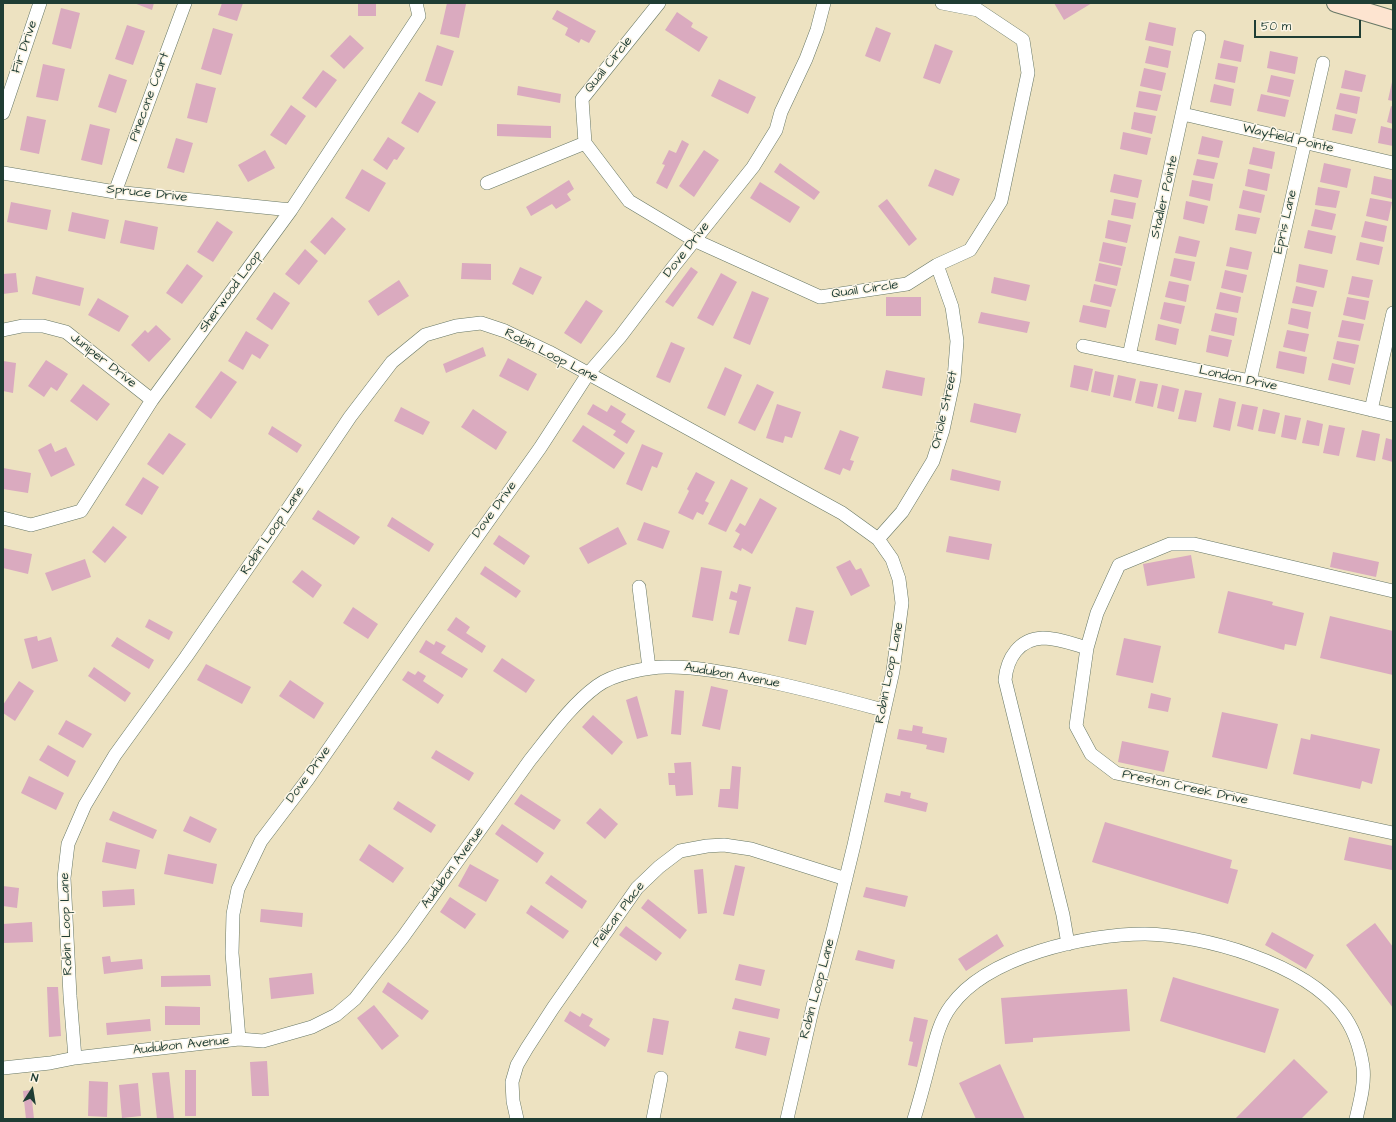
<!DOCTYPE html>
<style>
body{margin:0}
#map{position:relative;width:1396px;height:1122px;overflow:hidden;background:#ede2c1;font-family:"Architects Daughter",sans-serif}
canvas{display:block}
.frame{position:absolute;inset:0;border:4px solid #1f3d34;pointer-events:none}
.north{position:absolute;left:12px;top:1070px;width:40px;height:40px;-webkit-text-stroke:3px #fcf5e5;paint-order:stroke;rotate:12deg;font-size:11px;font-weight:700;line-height:16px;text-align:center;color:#1f3d34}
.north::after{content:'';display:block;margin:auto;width:14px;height:18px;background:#1f3d34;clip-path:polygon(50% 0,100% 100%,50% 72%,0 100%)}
.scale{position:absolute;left:1254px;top:20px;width:107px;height:18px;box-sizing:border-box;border:2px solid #1f3d34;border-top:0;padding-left:5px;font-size:12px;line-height:14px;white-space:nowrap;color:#1f3d34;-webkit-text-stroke:3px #fcf5e5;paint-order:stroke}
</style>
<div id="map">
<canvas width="1396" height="1122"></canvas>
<div class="frame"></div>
<div class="north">N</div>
<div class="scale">50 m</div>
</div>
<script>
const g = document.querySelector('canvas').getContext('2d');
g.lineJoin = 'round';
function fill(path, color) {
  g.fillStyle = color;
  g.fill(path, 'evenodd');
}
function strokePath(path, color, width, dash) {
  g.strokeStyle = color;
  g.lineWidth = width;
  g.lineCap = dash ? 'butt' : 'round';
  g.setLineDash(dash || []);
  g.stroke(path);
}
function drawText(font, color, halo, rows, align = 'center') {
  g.font = font + ' "Architects Daughter",sans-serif';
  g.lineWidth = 3;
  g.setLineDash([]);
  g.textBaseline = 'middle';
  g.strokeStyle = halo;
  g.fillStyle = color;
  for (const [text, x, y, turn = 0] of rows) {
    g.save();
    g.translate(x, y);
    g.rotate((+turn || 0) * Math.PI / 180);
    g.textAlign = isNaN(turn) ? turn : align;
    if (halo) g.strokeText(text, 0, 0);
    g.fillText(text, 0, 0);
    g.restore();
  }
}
fill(new Path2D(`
 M134,3h20l-2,7z
 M222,3h21l-6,18 -19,-6z
 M358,3h18v13h-18z
 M447,3l19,1 -7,34 -19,-4z
 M1054,3h38l-28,17z
 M61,8l19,5 -9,36 -19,-5z
 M557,10l39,21 -7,12 -8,-4 -2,4 -14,-8 3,-7 -16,-9z
 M677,12l16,11 -2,4 17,10 -9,15 -34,-22z
 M1149,22l27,6 -3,18 -28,-6z
 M127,25l18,6 -12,34 -18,-6z
 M876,27l15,6 -11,29 -15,-6z
 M213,28l20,6 -12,41 -20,-6z
 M350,35l14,13 -20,21 -14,-13z
 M1224,40l20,5 -3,17 -21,-4z
 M935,44l18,7 -13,33 -17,-6z
 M437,45l17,6 -12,35 -17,-5z
 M1149,46l22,5 -3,17 -23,-5z
 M1270,51l28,6 -3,17 -28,-6z
 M1218,63l20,4 -3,16 -20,-4z
 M43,64l22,5 -7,32 -22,-4z
 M1144,68l22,5 -4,18 -22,-5z
 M323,70l14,10 -21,28 -14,-10z
 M1345,70l21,5 -4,17 -21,-4z
 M109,74l18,6 -11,33 -18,-6z
 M1271,75l23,5 -4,17 -23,-5z
 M719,79l37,18 -8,17 -37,-18z
 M1392,82h1v19l-5,-1z
 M196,83l20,5 -9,35 -20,-5z
 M1214,84l20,5 -3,17 -21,-4z
 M518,86l43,8 -1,9 -43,-8z
 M1139,91l22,4 -4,16 -21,-4z
 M419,92l17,10 -18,31 -17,-10z
 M1340,93l20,4 -3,17 -21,-5z
 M1261,94l28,6 -4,17 -28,-6z
 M291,105l15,11 -20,29 -16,-10z
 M1391,106l2,1v17l-6,-2z
 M1134,112l22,4 -4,18 -21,-5z
 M1335,114l21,5 -4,15 -20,-4z
 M27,116l19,4 -7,34 -19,-4z
 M90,124l20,5 -8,36 -21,-5z
 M497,124l54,2v12l-54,-2z
 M1381,126l12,3v17l-15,-3z
 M1123,132l28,6 -4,17 -27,-6z
 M1202,136l21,5 -4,17 -21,-4z
 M388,137l17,11 -8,12 -3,-1 -7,11 -14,-10z
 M176,138l17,5 -9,30 -17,-5z
 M682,140l7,4 -22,45 -11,-6 9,-18 -3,-1 7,-14 7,3z
 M1253,147l22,5 -3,17 -23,-5z
 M265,150l10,18 -27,14 -10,-17z
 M704,150l15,10 -25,37 -15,-11z
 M1197,159l21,4 -4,16 -21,-4z
 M780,163l40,29 -6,8 -40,-28z
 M1324,163l27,6 -4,19 -27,-6z
 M362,169l24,14 -17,29 -24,-14z
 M935,169l25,10 -7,17 -25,-10z
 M1248,169l22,5 -3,17 -22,-5z
 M1114,174l28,6 -4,18 -28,-6z
 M1374,176l19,4v19l-22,-5z
 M569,180l5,9 -7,5 4,6 -15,9 -4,-5 -21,12 -5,-9z
 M1192,180l21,4 -3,17 -21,-5z
 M760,182l40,25 -10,16 -40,-25z
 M1318,187l22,4 -4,17 -21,-3z
 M1243,190l22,5 -4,18 -22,-5z
 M1370,198l22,4 -4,19 -22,-5z
 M887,199l30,40 -8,7 -31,-40z
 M1114,199l22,4 -3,16 -22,-4z
 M1186,201l22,5 -4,18 -21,-5z
 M11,202l40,8 -4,20 -40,-8z
 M1315,209l21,5 -4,16 -21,-4z
 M72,212l37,8 -4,19 -37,-8z
 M1238,214l22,4 -4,16 -21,-4z
 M332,217l14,12 -21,26 -15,-13z
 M125,220l33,7 -4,23 -34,-7z
 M1108,220l23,5 -4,18 -22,-5z
 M217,221l16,11 -20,30 -16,-10z
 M1365,221l22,5 -3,16 -23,-5z
 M1308,230l28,6 -4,18 -28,-6z
 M1179,236l21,5 -4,16 -21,-4z
 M1103,242l23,5 -4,19 -23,-5z
 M1360,242l23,5 -4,18 -23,-5z
 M1230,247l22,5 -4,18 -22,-4z
 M305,249l13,12 -19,24 -14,-11z
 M1174,258l21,4 -4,19 -21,-5z
 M462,263l29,1v16l-30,-1z
 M1099,263l22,5 -4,18 -22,-5z
 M187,264l16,12 -21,28 -16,-11z
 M1299,264l29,6 -4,18 -28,-6z
 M520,267l22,10 -9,18 -21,-11z
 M691,267l7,5 -25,35 -8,-5z
 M1225,270l22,5 -4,18 -22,-5z
 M16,273l2,19 -15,2v-20z
 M721,273l16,9 -24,44 -16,-8z
 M36,276l48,12 -4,18 -48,-12z
 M1352,276l21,4 -4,18 -21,-4z
 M994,277l36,8 -4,16 -35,-8z
 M399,280l10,16 -31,20 -10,-15z
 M1169,281l20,4 -3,17 -21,-5z
 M1094,284l22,5 -5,18 -21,-5z
 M1296,286l21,5 -4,16 -21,-4z
 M752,291l17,7 -19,47 -17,-7z
 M274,292l16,11 -18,27 -16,-11z
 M1220,292l21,5 -3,16 -22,-4z
 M886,297h35v19h-35z
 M1347,297l22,4 -4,19 -22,-5z
 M98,298l31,18 -10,16 -31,-17z
 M586,300l17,11 -22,33 -17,-11z
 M1164,302l21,4 -4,18 -21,-5z
 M1083,305l27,5 -4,18 -27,-6z
 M1291,308l20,4 -3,17 -20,-5z
 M981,312l49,10 -3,11 -49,-10z
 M1215,313l22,5 -3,18 -23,-5z
 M1342,320l22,4 -4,17 -22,-4z
 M1158,324l21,5 -3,16 -21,-5z
 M156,325l15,14 -22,23 -18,-17 14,-15 3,3z
 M1287,330l22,4 -4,18 -22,-5z
 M246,331l23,14 -9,14 -8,-5 -9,16 -15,-9z
 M1209,335l23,5 -4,17 -22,-5z
 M1337,341l22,4 -4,19 -22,-5z
 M671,342l14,6 -15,35 -14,-6z
 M483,347l3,9 -40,17 -3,-9z
 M1279,351l28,6 -3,17 -28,-6z
 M508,358l29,16 -9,17 -29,-15z
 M46,360l22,14 -11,17 -6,-4 -7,10 -16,-11z
 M3,361l13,2 -3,30 -10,-2z
 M1332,363l22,5 -4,17 -22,-5z
 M1074,365l19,4 -5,22 -18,-4z
 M725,367l17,8 -17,41 -18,-8z
 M886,370l39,8 -3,18 -40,-8z
 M221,371l16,11 -26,37 -16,-12z
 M1095,371l19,4 -4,21 -19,-4z
 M1118,375l18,4 -5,22 -18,-4z
 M1140,381l18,3 -5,23 -18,-4z
 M83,384l27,20 -13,17 -27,-20z
 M757,384l17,8 -19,39 -17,-8z
 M1162,385l17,4 -5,23 -17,-4z
 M1185,390l17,3 -6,29 -18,-3z
 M1219,398l17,4 -6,29 -17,-4z
 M974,403l47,11 -5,19 -46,-11z
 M593,404l14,8 4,-7 15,9 -5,8 14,9 -8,13 -14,-9 3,-4 -29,-17z
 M777,404l24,8 -9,26 -7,-2 -2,7 -17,-5z
 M1242,404l16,3 -5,23 -16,-4z
 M401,407l29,15 -7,13 -29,-14z
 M473,409l34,23 -11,18 -35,-23z
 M1263,409l17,4 -5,21 -17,-3z
 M1285,415l16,3 -5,22 -15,-3z
 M1307,420l16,4 -4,22 -17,-3z
 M583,425l42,28 -11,16 -42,-28z
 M1329,425l16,3 -6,28 -16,-3z
 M272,426l30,19 -5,8 -29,-19z
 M840,430l19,7 -9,23 4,1 -4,10 -7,-3 -3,7 -16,-6z
 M1362,430l18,4 -5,27 -19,-4z
 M169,433l17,11 -23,31 -16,-11z
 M1386,438l7,2v22l-11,-3z
 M51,443l4,9 11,-5 9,18 -24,12 -13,-27z
 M642,444l21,9 -6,15 -5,-2 -10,25 -16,-7z
 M3,468l28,5 -3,20 -25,-4z
 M952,469l49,12 -2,10 -49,-11z
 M696,472l19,10 -10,19 4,2 -6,12 -6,-3 -4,8 -15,-7 11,-22 -2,-2z
 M143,477l16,10 -17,28 -17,-10z
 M731,479l17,9 -22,44 -18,-8z
 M760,498l17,10 -25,46 -10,-6 -1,3 -8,-4 7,-13 -5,-3 5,-8 5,3z
 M318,510l42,27 -6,8 -42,-26z
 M392,517l42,27 -5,8 -42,-26z
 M644,522l26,9 -7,18 -26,-9z
 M113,526l14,11 -22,26 -13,-11z
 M618,527l9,17 -39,20 -9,-16z
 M499,535l31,21 -6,9 -31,-21z
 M949,536l43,8 -3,16 -43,-8z
 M3,548l29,6 -4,20 -25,-6z
 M1333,552l46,10 -3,15 -46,-10z
 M1191,555l4,23 -48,8 -4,-22z
 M85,559l6,18 -39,14 -7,-18z
 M850,560l6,10 5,-2 9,18 -19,10 -15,-29z
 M485,566l36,25 -5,7 -36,-24z
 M701,567l21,4 -9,50 -21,-4z
 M302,570l20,15 -9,13 -21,-16z
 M739,584l12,3 -12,48 -10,-2 8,-32 -8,-2 2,-8 6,2z
 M1228,591l45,11 -1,3 32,8 -8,33 -11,-2 -1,6 -66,-17z
 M353,607l25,17 -10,15 -25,-16z
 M796,607l18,4 -8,34 -18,-4z
 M1330,616l63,15v44l-73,-17z
 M456,617l14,10 -4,6 20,13 -4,7 -35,-23z
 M149,619l24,13 -4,8 -24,-13z
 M37,636l1,5 13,-4 7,24 -26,8 -8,-30z
 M117,637l37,23 -5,9 -38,-23z
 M1124,638l37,8 -8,37 -37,-8z
 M426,640l8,5 2,-4 10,5 -5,7 27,16 -6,9 -43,-26z
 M502,658l33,22 -9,13 -33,-22z
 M206,664l45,23 -9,17 -45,-24z
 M94,667l37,26 -6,9 -37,-26z
 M408,671l7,4 3,-4 8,5 -3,5 21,14 -6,9 -36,-24z
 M290,680l34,23 -10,16 -35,-23z
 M19,681l15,10 -19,30 -12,-8v-8z
 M711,686l17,4 -8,40 -18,-4z
 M675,690l9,1 -3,44 -10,-1z
 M1151,693l20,5 -3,14 -20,-4z
 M637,696l11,40 -11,3 -11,-39z
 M1222,712l56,12 -11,45 -55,-12z
 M593,715l30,27 -11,13 -30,-28z
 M66,720l26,14 -9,14 -25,-14z
 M913,725l10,2 -1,6 25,5 -3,15 -18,-4 1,-4 -30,-6 2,-10 13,2z
 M1311,734l69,15 -8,35 -10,-3 -2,8 -67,-15 8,-36 9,2z
 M1122,741l47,10 -5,21 -46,-10z
 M48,745l28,16 -8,16 -29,-17z
 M436,750l38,23 -5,8 -38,-23z
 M691,762l2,33 -17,1 -1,-11h-6l-1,-12h7l-1,-10z
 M732,766l9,1 -3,42 -20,-2 2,-18h10z
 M29,776l35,17 -8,17 -35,-17z
 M901,791l10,2 -1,5 18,5 -2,9 -42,-10 2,-9 14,3z
 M521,794l40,26 -7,10 -40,-26z
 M398,801l38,24 -5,8 -38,-24z
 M600,808l18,16 -13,15 -19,-16z
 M113,811l44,19 -4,9 -44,-19z
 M190,816l27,13 -7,14 -27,-12z
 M1105,822l127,38 -2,8 8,2 -10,34 -136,-42z
 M502,824l42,29 -7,10 -42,-29z
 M1349,837l44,9 -1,24 -48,-10z
 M106,842l34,8 -4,19 -34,-7z
 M369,844l35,24 -11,15 -34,-23z
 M168,854l49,10 -4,20 -49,-10z
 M470,864l29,16 -13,22 -28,-16z
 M735,865l10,2 -11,49 -11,-2z
 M703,869l4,44 -9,1 -4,-44z
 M551,875l36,26 -5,8 -37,-26z
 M3,886l16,2 -2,20 -14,-2z
 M866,887l42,9 -3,11 -42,-10z
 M134,889l1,16 -32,2 -1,-16z
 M450,897l26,17 -11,15 -25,-17z
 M648,899l39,31 -7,9 -39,-31z
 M531,905l38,26 -6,8 -37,-26z
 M261,909l42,4 -1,14 -42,-5z
 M32,922l1,20 -30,1v-19z
 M1375,923l18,24v61l-47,-63z
 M626,926l36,27 -6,8 -37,-26z
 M1272,932l42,23 -8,14 -41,-24z
 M997,934l7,12 -38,25 -8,-12z
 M858,950l37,10 -2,9 -38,-9z
 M110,956l1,6 31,-3 1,10 -39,5 -2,-17z
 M739,964l26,6 -4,16 -26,-6z
 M312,973l2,21 -43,5 -2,-21z
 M210,975l1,11 -50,1v-11z
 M1173,977l106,32 -14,44 -105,-32z
 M388,982l41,29 -7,9 -40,-28z
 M47,987h11l3,49 -12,1z
 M1127,989l3,42 -97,7v4l-28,2 -4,-46z
 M735,998l45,11 -2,10 -46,-10z
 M374,1005l25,31 -17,14 -25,-32z
 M165,1006l35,1v18h-35z
 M570,1011l10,6 2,-4 11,6 -4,7 21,13 -5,8 -41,-26z
 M914,1017l14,3 -11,47 -9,-2 5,-23 -4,-1z
 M653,1018l16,3 -6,34 -16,-3z
 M150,1019l1,12 -44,4 -1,-12z
 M739,1031l31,7 -4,18 -31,-8z
 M1294,1059l34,33 -27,27h-66z
 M267,1061l2,35h-17l-2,-34z
 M1000,1064l25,55h-49l-17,-36z
 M185,1070h11v46h-11z
 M169,1072l5,47h-17l-5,-46z
 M89,1081l19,1 -1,35 -19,-1z
 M138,1083l3,33 -19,2 -3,-33z
 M31,1090l3,29h-8l-3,-28z`), '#daaabf');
const street = new Path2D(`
 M659,3l-77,96 3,44 44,58 65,39 126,57 87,-13 30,-19 33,-15 31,-49 27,-128 -5,-33 -45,-30 -36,-7
 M3,113l37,-110
 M1183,114l210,49
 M3,173l112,19 176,18
 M487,183l98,-40
 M115,192l70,-189
 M3,330l19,-4h21l23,6 86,68
 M1083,346l167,35 143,34
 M1129,356l70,-319
 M1250,381l73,-318
 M1371,410l22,-97
 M3,518l28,7 50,-14 71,-111 139,-190 128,-194 -3,-13
 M878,539l24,-27 31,-51 10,-31 11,-51 3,-38 -5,-34 -15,-42
 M639,587l10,81
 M1393,591l-199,-47h-24l-51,21 -22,48 -10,35 -11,78 15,28 25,19 277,60
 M1068,944l-5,-29 -58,-235c2,-22 14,-41 38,-42 15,0 30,6 44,10
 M239,1039l-7,-86 1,-39 5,-25 23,-48 47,-62 110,-159 122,-172 48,-74 32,-37 54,-71 79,-99 23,-37 5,-18 25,-53 11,-29 7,-27
 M75,1058l-5,-62 -6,-118 4,-34 17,-39 30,-50 71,-98 87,-126 77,-114 42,-55 33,-27 31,-9 25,-3 24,8 44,21 293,161 36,26 14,20 7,20 3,24 -9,68 -39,174 -21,86 -20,75 -26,113
 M3,1068l47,-5 25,-5 164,-19 24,2 49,-14 24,-12 19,-16 48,-62 127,-177c20,-25 41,-55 67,-74 16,-12 53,-20 73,-19 26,0 52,5 78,10 45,9 91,21 135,33
 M517,1119l-4,-18 -1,-19 5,-17 10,-17 26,-40 84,-120 22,-21 21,-16 27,-5 17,-1 27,4 95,30
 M653,1119l8,-41
 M914,1119c6,-19 11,-39 16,-58 5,-19 9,-39 21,-55 36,-50 135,-72 194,-72 59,1 158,29 196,78 12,15 19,35 22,55 2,17 -3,35 -7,52`);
const secondary = new Path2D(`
 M1336,3l57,17`);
strokePath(street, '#677765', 14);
strokePath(secondary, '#677765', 20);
strokePath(street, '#fff', 13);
strokePath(secondary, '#fde4d0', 18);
drawText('13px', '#1f3d34', '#fcf5e5', [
 ["Fir Drive",25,47,-71],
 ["Quail Circle",609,65,-51],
 ["Pinecone Court",150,97,-70],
 ["Wayfield Pointe",1288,139,13],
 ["Spruce Drive",147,194,6],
 ["Stadler Pointe",1165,197,-77],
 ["Epris Lane",1286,222,-77],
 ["Dove Drive",687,250,-52],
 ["Quail Circle",865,290,-8],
 ["Sherwood Loop",231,292,-54],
 ["Robin Loop Lane",551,356,27],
 ["Juniper Drive",103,361,38],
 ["London Drive",1238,379,12],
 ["Oriole Street",945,410,-77],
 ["Dove Drive",495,510,-54],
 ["Robin Loop Lane",273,531,-56],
 ["Robin Loop Lane",890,673,-79],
 ["Audubon Avenue",732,676,10],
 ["Dove Drive",309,775,-54],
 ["Preston Creek Drive",1185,788,12],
 ["Audubon Avenue",453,868,-54],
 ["Pelican Place",619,915,-53],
 ["Robin Loop Lane",67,924,-92],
 ["Robin Loop Lane",818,989,-75],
 ["Audubon Avenue",181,1046,-6]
]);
</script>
